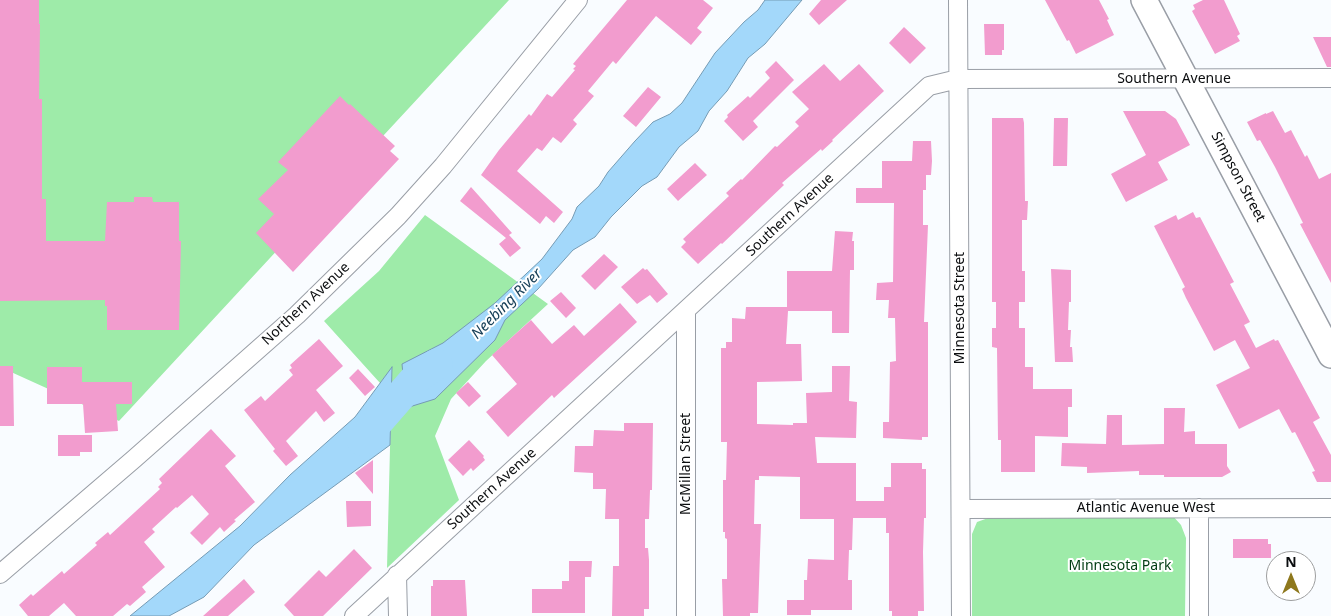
<!DOCTYPE html>
<html>
<head>
<meta charset="utf-8">
<style>
	body { margin:0 }
	#map { position:relative; width:1331px; height:616px; overflow:hidden; background:#f9fcff; font-family:"Noto Sans",sans-serif }
	canvas { display:block }
	.north { position:absolute; left:1266px; top:551px; width:50px; height:50px; box-sizing:border-box; background:#fff; border:1px solid #9d9e9f; border-radius:50%; rotate:0deg; font-size:14px; font-weight:700; line-height:20px; text-align:center; color:#0b0d0f }
	.north::after { content:''; display:block; margin:auto; width:18px; height:22px; background:#8e781d; clip-path:polygon(50% 0,100% 100%,50% 72%,0 100%) }
</style>
</head>
<body>
<div id="map">
<canvas width="1331" height="616"></canvas>
<div class="north">N</div>
</div>
<script>
const g = document.querySelector('canvas').getContext('2d');
g.lineJoin = 'round';
function fillPath(path, color) {
  g.fillStyle = color;
  g.fill(path, 'evenodd');
}
function shape(rows) {
  const path = new Path2D();
  for (const r of rows) {
    path.moveTo(r[0], r[1]);
    for (let i = 2; i < r.length; i += 2) path.lineTo(r[i], r[i + 1]);
  }
  return path;
}
function trace(path, color, width, dash) {
  g.strokeStyle = color;
  g.lineWidth = width;
  g.lineCap = dash ? 'butt' : 'round';
  g.setLineDash(dash || []);
  g.stroke(path);
}
function write(font, color, halo, rows, align = 'center') {
  g.font = font + ' "Noto Sans",sans-serif';
  g.lineWidth = 4;
  g.setLineDash([]);
  g.textBaseline = 'middle';
  g.strokeStyle = halo;
  g.fillStyle = color;
  for (const [text, x, y, turn = 0] of rows) {
    g.save();
    g.translate(x, y);
    g.rotate((+turn || 0) * Math.PI / 180);
    g.textAlign = isNaN(turn) ? turn : align;
    if (halo) g.strokeText(text, 0, 0);
    g.fillText(text, 0, 0);
    g.restore();
  }
}
const green = shape([
	[0,0,509,0,119,421,0,367],
	[425,215,548,304,486,361,451,399,435,436,459,500,387,568,392,368,380,383,324,321,379,271],
	[1172,515,1181,525,1186,538,1185,616,972,616,972,534,977,522,991,517]
]);
const water = shape([
	[765,0,802,0,765,44,748,58,727,91,709,111,698,131,679,147,657,177,642,186,611,217,595,237,573,250,538,289,505,320,495,340,435,399,406,408,402,364,443,343,495,303,542,259,572,219,577,207,599,186,608,172,635,141,653,122,670,114,682,103,715,53,744,22,758,10,765,0],
	[392,367,390,445,254,545,204,597,169,616,130,616,240,526,290,475,355,417,392,367]
]);
const river = shape([
	[362,440,416,378,437,364]
]);
const building = shape([
	[0,0,39,0,39,24,40,24,39,99,42,99,42,199,46,199,46,241,105,241,107,202,134,202,134,197,152,197,153,202,179,202,179,241,181,241,179,330,107,330,107,306,105,306,105,300,0,301],
	[627,0,703,0,713,8,697,28,702,32,691,45,656,16,616,64,613,61,588,91,594,96,573,120,577,124,561,143,553,137,542,151,537,148,517,171,563,212,554,223,546,216,540,224,481,175,499,150,529,114,531,116,547,94,552,97,575,70,573,69,576,66,573,64],
	[821,0,847,0,819,25,809,14],
	[1045,0,1099,0,1109,19,1107,20,1114,35,1076,54,1069,40,1067,41],
	[1203,0,1224,0,1240,34,1237,36,1240,41,1215,54,1192,11,1195,9,1193,5],
	[984,24,1004,24,1004,50,1002,50,1002,55,985,55],
	[904,27,926,48,910,64,889,43],
	[1313,37,1331,37,1331,67,1327,67],
	[776,61,794,80,753,121,758,127,743,141,724,121,728,117,727,115,748,96,750,98,770,78,765,72],
	[824,64,840,81,859,64,884,91,832,140,833,141,822,151,821,149,782,183,784,185,722,244,721,243,698,264,681,247,686,242,683,239,729,196,726,193,741,179,742,180,775,146,777,147,799,126,795,122,809,109,792,92],
	[648,87,661,97,636,127,623,116],
	[340,96,349,105,350,104,395,146,390,151,399,159,293,272,256,233,274,214,258,199,288,170,278,162],
	[1123,111,1165,111,1176,119,1190,145,1158,162,1168,180,1126,202,1111,174,1146,155],
	[1273,111,1285,133,1291,130,1305,157,1307,155,1319,179,1331,173,1331,283,1300,224,1303,223,1275,167,1260,140,1257,141,1247,122,1266,113,1266,114],
	[992,118,1023,118,1024,123,1025,201,1028,201,1027,220,1022,220,1022,271,1025,271,1025,302,1019,302,1019,328,1025,328,1025,367,1033,367,1033,389,1072,389,1072,407,1068,407,1068,437,1035,436,1035,472,1001,472,1001,440,998,440,997,348,992,347,992,328,996,328,996,302,992,302],
	[1054,118,1068,118,1067,166,1053,166],
	[913,141,931,141,932,161,931,175,926,175,926,190,923,190,923,225,928,225,924,322,928,322,928,437,922,437,922,440,883,438,883,422,889,422,890,362,896,361,895,318,888,318,889,300,876,300,877,283,893,282,894,203,856,203,856,188,882,188,882,161,912,161],
	[695,163,707,175,678,201,667,189],
	[471,187,512,233,509,235,521,248,510,257,499,244,506,238,460,201],
	[1193,212,1196,218,1200,217,1234,282,1230,284,1250,322,1244,325,1256,348,1274,339,1275,341,1278,340,1320,418,1313,422,1331,455,1331,482,1317,482,1312,472,1315,471,1295,432,1292,433,1279,409,1239,429,1216,385,1250,368,1235,340,1214,351,1186,298,1182,289,1185,287,1154,226,1176,215,1178,220],
	[835,231,853,232,852,241,854,241,854,270,850,270,849,333,832,333,832,311,788,311,786,344,801,344,802,381,757,382,757,424,793,425,793,423,807,423,806,393,832,392,832,366,850,366,849,401,857,402,856,438,815,437,817,463,856,463,856,501,884,501,884,487,891,487,891,463,922,463,922,469,926,469,926,518,924,518,923,552,924,611,918,611,918,616,892,616,892,611,889,611,889,533,886,533,886,518,853,518,852,550,849,550,848,580,852,580,852,610,811,610,811,615,787,615,787,600,804,600,804,580,807,580,808,559,834,560,834,519,800,519,800,477,759,476,759,480,755,480,754,524,761,524,758,613,750,613,750,616,723,616,722,579,727,579,727,539,725,538,725,532,723,532,723,480,726,480,727,442,721,442,721,348,726,348,726,342,732,342,732,318,745,319,746,307,787,307,787,271,832,271],
	[604,254,618,267,595,290,581,276],
	[643,268,645,270,647,269,668,294,657,303,650,295,637,304,621,287],
	[1051,269,1071,270,1071,302,1069,302,1068,330,1071,330,1070,347,1072,347,1073,362,1055,362],
	[561,292,576,308,566,318,550,301],
	[620,303,637,322,554,398,552,395,508,437,486,412,517,384,492,355,531,320,552,344,574,325,584,336],
	[319,339,343,366,316,390,335,413,324,422,316,411,286,441,298,456,286,466,273,451,275,449,244,410,261,396,265,401,293,375,289,370,292,368,290,365],
	[0,366,13,366,14,426,0,426],
	[47,367,82,367,82,382,132,382,132,404,116,404,118,431,85,433,83,404,47,404],
	[358,369,375,387,365,396,349,378],
	[468,382,481,396,469,407,456,393],
	[1164,408,1185,408,1184,432,1195,431,1195,444,1227,444,1227,466,1231,472,1222,477,1164,477,1164,475,1139,475,1139,471,1087,473,1087,467,1061,466,1062,443,1106,444,1107,415,1122,415,1122,445,1164,444],
	[624,423,653,423,652,490,650,490,649,519,645,519,645,548,648,548,649,560,649,609,644,609,644,616,612,616,613,566,619,566,619,519,605,519,606,489,593,489,593,473,574,472,575,446,593,446,594,430,624,431],
	[211,429,236,456,225,466,255,502,234,520,236,521,224,532,220,527,202,545,190,533,209,514,192,495,177,508,176,507,152,529,155,532,144,542,165,567,142,587,146,592,130,606,127,604,113,616,76,616,64,603,49,616,28,616,19,605,31,594,33,596,62,571,64,574,97,545,95,543,108,532,110,535,160,489,158,487,162,483,159,479],
	[58,435,92,435,92,452,80,452,80,456,58,456],
	[469,440,484,456,483,457,485,460,473,471,471,468,463,476,448,460],
	[373,460,373,494,355,473],
	[346,501,371,501,371,526,347,527],
	[1233,539,1268,539,1268,544,1271,544,1271,558,1233,558],
	[354,549,372,568,323,616,294,616,284,605,319,570,326,577],
	[569,561,592,561,591,577,585,577,585,613,532,613,532,589,562,589,562,581,569,581],
	[244,579,255,592,228,616,203,616],
	[433,580,465,580,467,616,431,616,431,586,433,586]
]);
const street = shape([
	[958,0,961,616],
	[686,311,686,616],
	[1199,508,1199,616],
	[961,509,1331,508],
	[0,574,134,459,297,315,398,216,443,166,578,0],
	[397,575,398,616],
	[354,616,929,86,958,79,1331,78]
]);
const secondary = shape([
	[1144,0,1331,355]
]);
const streetNames = [
	["Southern Avenue",1174,79],
	["Simpson Street",1238,177,62],
	["Southern Avenue",790,215,-43],
	["Northern Avenue",306,304,-43],
	["Minnesota Street",960,308,-90],
	["McMillan Street",686,464,-90],
	["Southern Avenue",492,489,-42],
	["Atlantic Avenue West",1146,508]
];
const parkNames = [
	["Minnesota Park",1120,566]
];
const waterNames = [
	["Neebing River",507,304,-45]
];
fillPath(green, '#9eeba9');
fillPath(water, '#a3d8fa');
trace(water, '#759bb4', 1);
trace(river, '#a3d8fa', 31);
fillPath(building, '#f29cce');
trace(street, '#999ea6', 20);
trace(secondary, '#999ea6', 28);
trace(street, '#fff', 18);
trace(secondary, '#fff', 25);
write('14px', '#0b0d0f', '#fff', streetNames);
write('14px', '#003b12', '#fff', parkNames);
write('italic 15px', '#194159', '#fff', waterNames);
</script>
</body>
</html>
